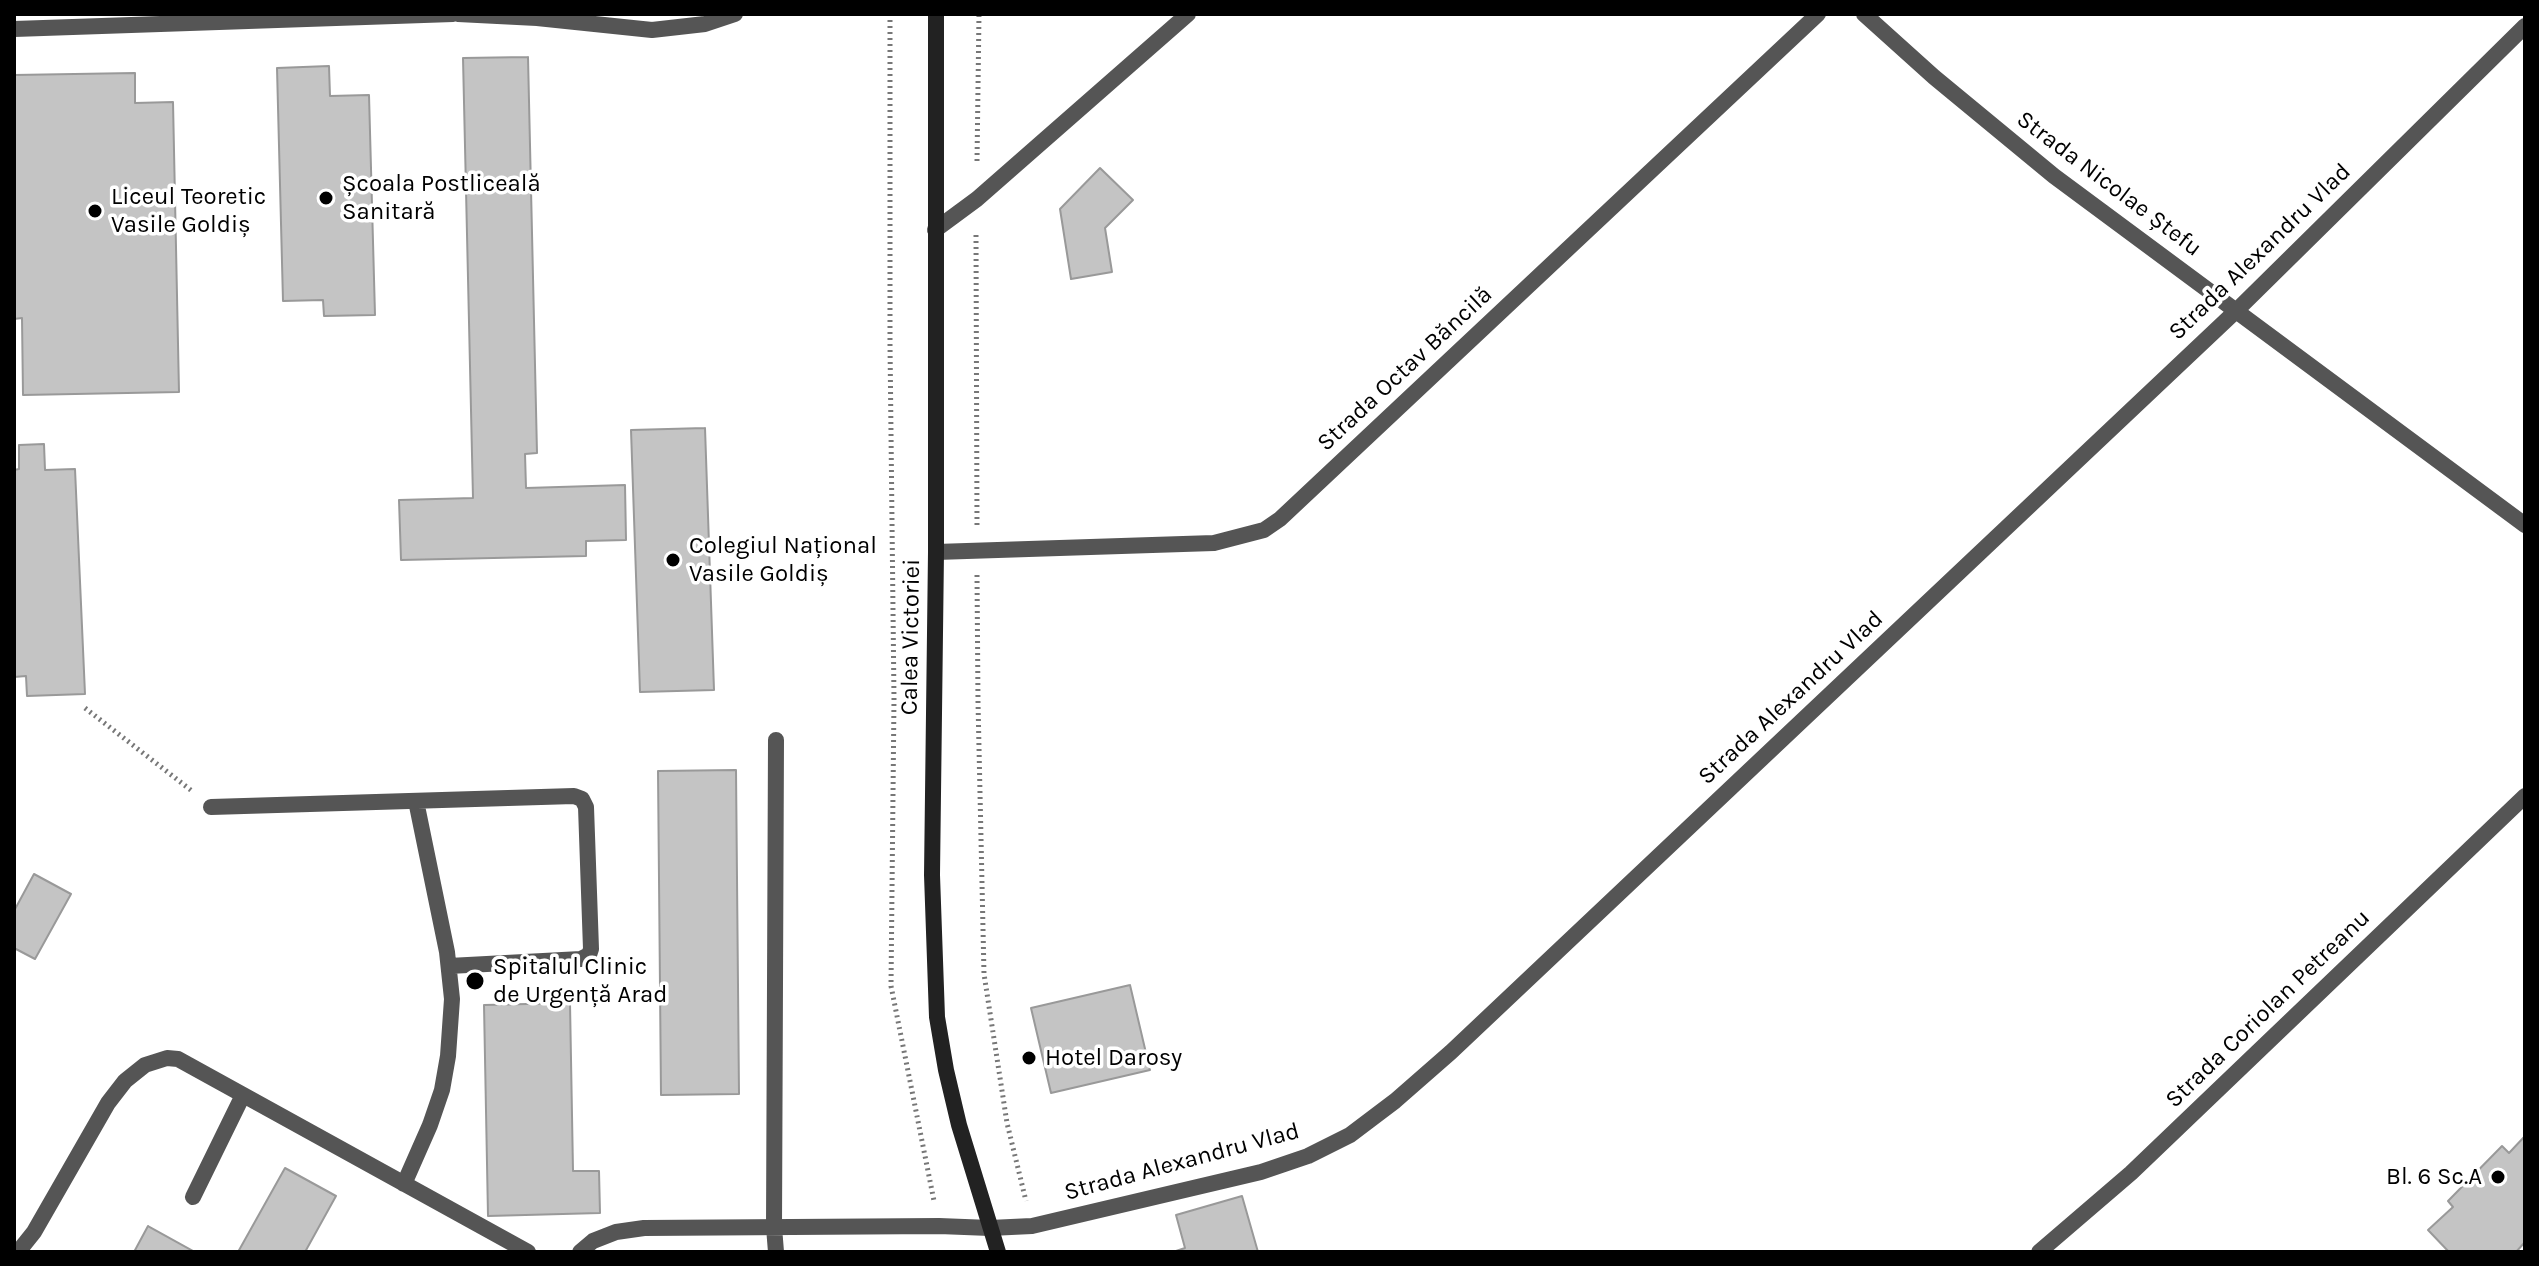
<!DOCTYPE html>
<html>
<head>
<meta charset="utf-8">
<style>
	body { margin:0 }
	#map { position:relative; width:2539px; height:1266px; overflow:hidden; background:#fff; font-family:Karla,sans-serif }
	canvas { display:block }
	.frame { position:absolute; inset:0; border:16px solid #000; pointer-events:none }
</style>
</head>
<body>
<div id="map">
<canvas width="2539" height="1266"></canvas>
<div class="frame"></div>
</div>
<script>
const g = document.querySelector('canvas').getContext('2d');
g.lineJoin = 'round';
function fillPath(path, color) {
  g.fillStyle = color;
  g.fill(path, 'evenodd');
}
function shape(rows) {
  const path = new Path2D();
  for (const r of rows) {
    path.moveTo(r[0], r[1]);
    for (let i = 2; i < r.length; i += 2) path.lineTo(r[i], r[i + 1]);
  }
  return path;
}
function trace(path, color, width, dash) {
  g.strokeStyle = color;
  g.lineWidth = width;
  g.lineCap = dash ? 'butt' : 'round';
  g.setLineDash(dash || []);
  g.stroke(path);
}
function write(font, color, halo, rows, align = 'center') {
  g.font = font + ' Karla,sans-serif';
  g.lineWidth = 7;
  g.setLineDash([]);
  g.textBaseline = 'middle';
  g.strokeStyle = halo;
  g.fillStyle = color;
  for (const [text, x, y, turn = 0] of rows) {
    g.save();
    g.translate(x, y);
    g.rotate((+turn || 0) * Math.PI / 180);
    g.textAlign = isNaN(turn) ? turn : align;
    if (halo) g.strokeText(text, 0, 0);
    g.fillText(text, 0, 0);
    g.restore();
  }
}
const building = shape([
	[528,57,537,453,525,454,526,488,625,485,626,540,586,541,586,556,401,560,399,500,473,498,463,58,528,57],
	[329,66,330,96,369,95,375,315,324,316,323,300,283,301,277,68,329,66],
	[135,73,135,103,173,102,179,392,23,395,22,318,14,319,14,75,135,73],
	[1100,168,1133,200,1105,228,1112,272,1071,279,1060,209,1100,168],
	[705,428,714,690,640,692,631,430,705,428],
	[44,444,45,470,75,469,85,694,27,696,26,676,14,677,14,470,19,469,19,445,44,444],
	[736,770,739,1094,661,1095,658,771,736,770],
	[34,874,71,894,35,959,14,948,14,911,34,874],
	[1130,985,1150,1070,1051,1093,1031,1008,1130,985],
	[570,1003,573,1171,599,1171,600,1213,488,1216,484,1005,570,1003],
	[2525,1136,2525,1242,2516,1252,2449,1252,2428,1230,2453,1207,2448,1201,2502,1146,2509,1153,2525,1136],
	[285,1168,336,1196,305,1252,238,1252,285,1168],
	[1242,1196,1258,1252,1173,1252,1185,1248,1176,1215,1242,1196],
	[148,1226,195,1252,134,1252,148,1226]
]);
const path = shape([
	[890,14,890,344,894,699,891,986,934,1201],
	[977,161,979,14],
	[976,235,977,525],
	[977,575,978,702,984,974,1007,1123,1026,1201],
	[85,708,192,791]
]);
const lane = shape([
	[458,14,537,18,652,30,705,24,735,14],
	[14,29,453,14],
	[211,807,574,796,582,799,586,807,591,949,589,955,581,959,449,966],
	[404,1184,430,1125,442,1090,448,1056,452,999,447,952,416,801],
	[193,1197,243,1095],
	[18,1252,34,1232,108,1103,125,1081,145,1065,167,1058,178,1059,528,1252],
	[580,1252,593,1241,616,1232,644,1228,939,1226,990,1228],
	[776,1252,774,1227,776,740]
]);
const street = shape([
	[1864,14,1934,77,2054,176,2525,525],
	[935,230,977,199,1188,14],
	[936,552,1214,543,1264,530,1280,519,1818,14],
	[990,1228,1032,1226,1261,1172,1308,1156,1350,1135,1395,1101,1451,1052,2237,310,2525,26],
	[2039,1252,2131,1173,2525,796]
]);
const secondary = shape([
	[936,14,936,552,932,875,937,1017,946,1070,959,1125,998,1252]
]);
const markers = [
	[326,198,8,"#000"],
	[95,211,8,"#000"],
	[673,560,8,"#000"],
	[475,981,10,"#000"],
	[1029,1058,8,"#000"],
	[2498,1177,8,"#000"]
];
const poiNames = [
	["Școala Postliceală",342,184],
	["Sanitară",342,212],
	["Liceul Teoretic",111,197],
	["Vasile Goldiș",111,225],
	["Colegiul Național",689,546],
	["Vasile Goldiș",689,574],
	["Spitalul Clinic",493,967],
	["de Urgență Arad",493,995],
	["Hotel Darosy",1045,1058],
	["Bl. 6 Sc.A",2482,1177,"right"]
];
const streetNames = [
	["Strada Nicolae Ștefu",2109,184,37],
	["Strada Alexandru Vlad",2260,252,-44],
	["Strada Octav Băncilă",1405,369,-43],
	["Calea Victoriei",911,637,-89],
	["Strada Alexandru Vlad",1791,698,-43],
	["Strada Coriolan Petreanu",2268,1009,-44],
	["Strada Alexandru Vlad",1182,1162,-15]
];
fillPath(building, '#c4c4c4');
trace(building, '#999', 2);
trace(path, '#777', 5, [2, 4]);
trace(lane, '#555', 16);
trace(street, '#555', 16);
trace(secondary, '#222', 16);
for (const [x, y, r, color] of markers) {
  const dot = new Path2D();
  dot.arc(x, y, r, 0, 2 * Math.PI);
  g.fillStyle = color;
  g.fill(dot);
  trace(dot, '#fff', 3);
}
write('24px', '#000', '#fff', poiNames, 'left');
write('24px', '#000', '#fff', streetNames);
</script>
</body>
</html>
